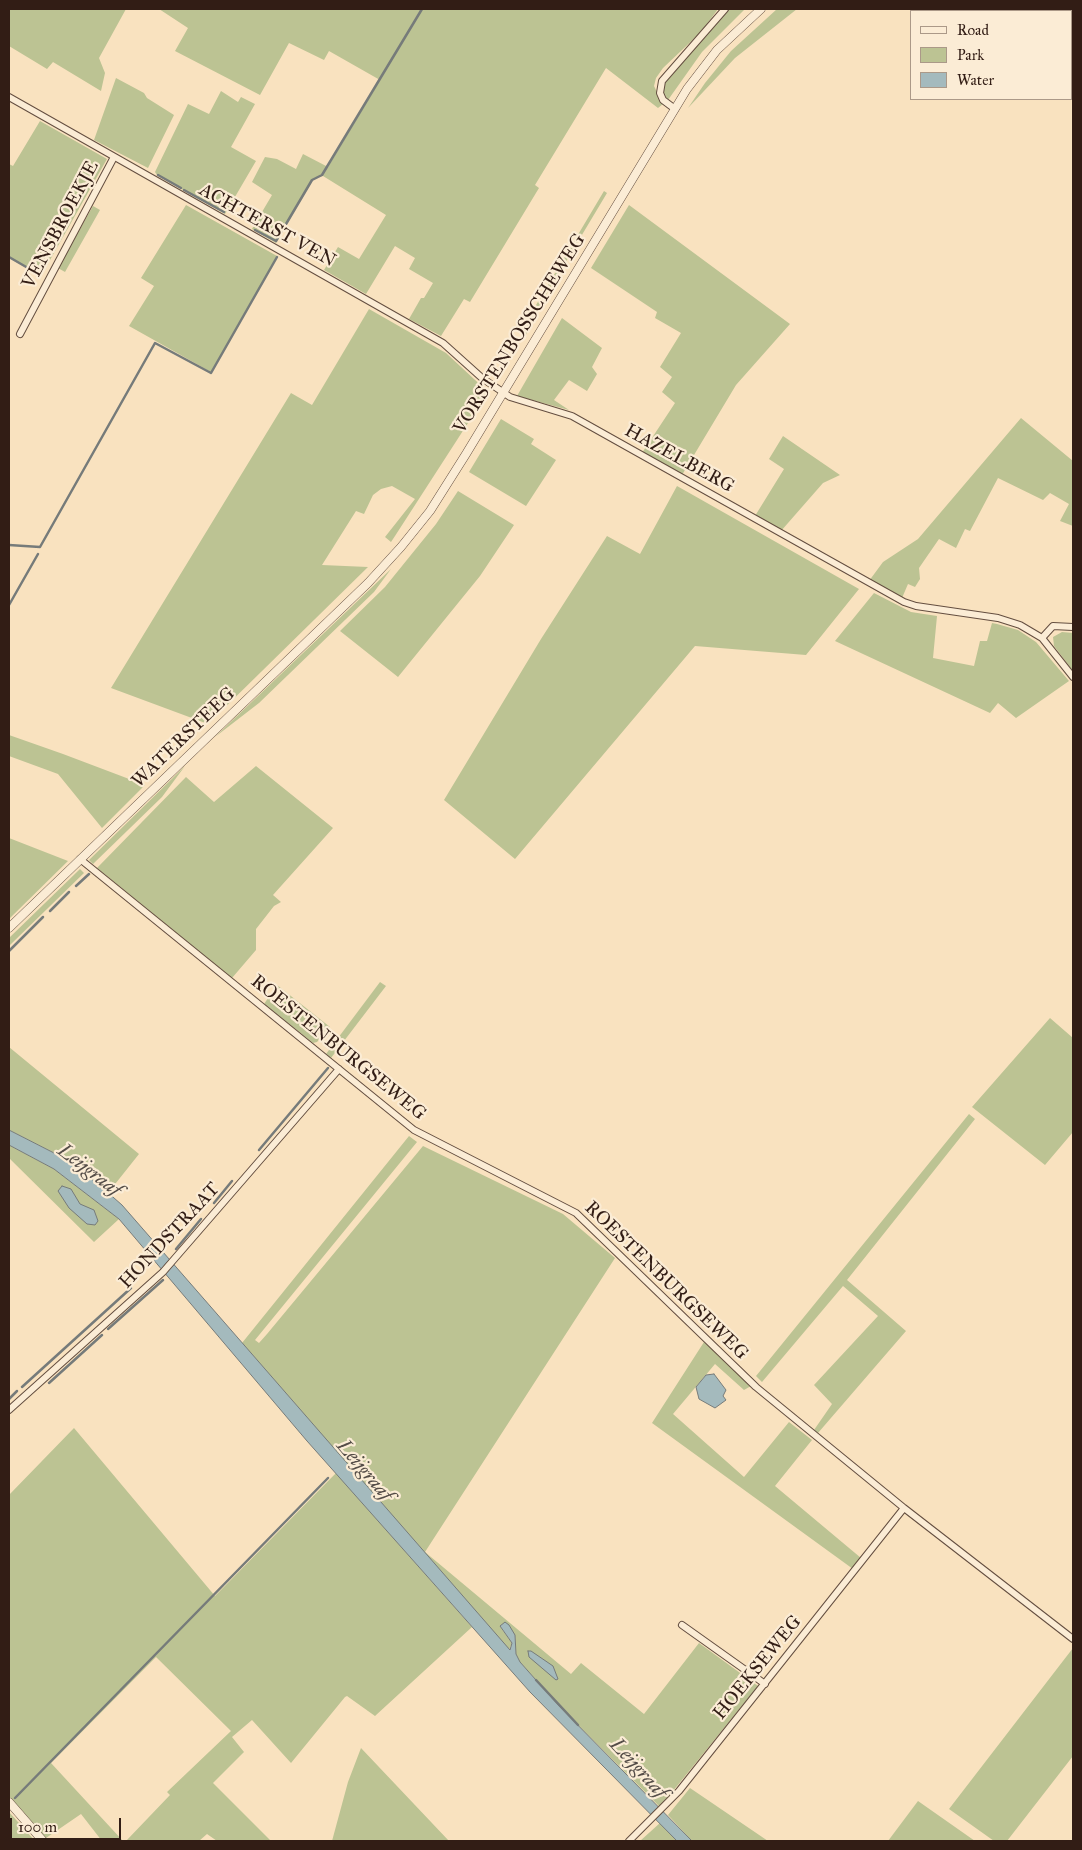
<!DOCTYPE html>
<html>
<head>
<meta charset="utf-8">
<style>
	body { margin:0 }
	#map { position:relative; width:1082px; height:1850px; overflow:hidden; background:#f9e2bf; font-family:"IM FELL Great Primer",serif }
	canvas { display:block }
	.frame { position:absolute; inset:0; border:10px solid #321d15; pointer-events:none }
	.legend { position:absolute; left:910px; top:10px; width:162px; height:90px; box-sizing:border-box; background:#fbecd5; border:1px solid #ab9988; margin:0; padding:6px 9px; list-style:none; font-size:15px; color:#321d15 }
	.legend li { display:flex; align-items:center; gap:10px; height:25px }
	.legend b { width:25px; border:1px solid #ab9988 }
	.scale { position:absolute; left:10px; top:1818px; width:111px; height:22px; box-sizing:border-box; border:2px solid #321d15; border-top:0; padding-left:6px; font-size:15px; line-height:18px; white-space:nowrap; color:#321d15; -webkit-text-stroke:4px #fbecd5; paint-order:stroke }
</style>
</head>
<body>
<div id="map">
<canvas width="1082" height="1850"></canvas>
<div class="frame"></div>
<ul class="legend">
<li><b style="height:6px;background:#fbecd5"></b>Road</li>
<li><b style="height:14px;background:#bcc393"></b>Park</li>
<li><b style="height:14px;background:#a4babd"></b>Water</li>
</ul>
<div class="scale">100 m</div>
</div>
<script>
const g = document.querySelector('canvas').getContext('2d');
g.lineJoin = 'round';
function fillPath(path, color) {
  g.fillStyle = color;
  g.fill(path, 'evenodd');
}
function shape(rows) {
  const path = new Path2D();
  for (const r of rows) {
    path.moveTo(r[0], r[1]);
    for (let i = 2; i < r.length; i += 2) path.lineTo(r[i], r[i + 1]);
  }
  return path;
}
function trace(path, color, width, dash) {
  g.strokeStyle = color;
  g.lineWidth = width;
  g.lineCap = dash ? 'butt' : 'round';
  g.setLineDash(dash || []);
  g.stroke(path);
}
function write(font, color, halo, rows, align = 'center') {
  g.font = font + ' "IM FELL Great Primer",serif';
  g.lineWidth = 4.5;
  g.setLineDash([]);
  g.textBaseline = 'middle';
  g.strokeStyle = halo;
  g.fillStyle = color;
  for (const [text, x, y, turn = 0] of rows) {
    g.save();
    g.translate(x, y);
    g.rotate((+turn || 0) * Math.PI / 180);
    g.textAlign = isNaN(turn) ? turn : align;
    if (halo) g.strokeText(text, 0, 0);
    g.fillText(text, 0, 0);
    g.restore();
  }
}
const green = shape([
	[9,9,126,9,99,58,105,73,101,91,53,62,47,69,9,46],
	[159,9,718,9,701,32,663,68,656,78,654,86,663,104,658,108,606,68,535,185,539,188,470,302,464,299,441,336,409,319,421,298,424,298,433,283,409,269,415,258,395,246,366,294,324,270,338,247,359,259,386,215,323,176,314,178,276,243,252,229,272,195,252,182,265,157,277,159,296,169,303,154,328,167,380,80,329,51,324,60,289,43,260,95,175,51,188,28],
	[728,9,745,9,702,52,668,100,665,99,662,93,665,81],
	[777,9,797,9,735,58,688,108,705,83,731,51],
	[116,78,144,93,147,98,174,115,148,168,94,140],
	[221,91,238,102,241,97,255,104,231,147,256,161,225,214,157,175,155,172,188,104,209,114],
	[40,121,107,159,41,276,9,258,9,164,13,166],
	[604,191,607,193,543,300,526,335,520,332],
	[186,205,277,256,211,372,129,326,154,286,141,278],
	[629,205,790,324,736,385,682,475,642,453,675,403,662,392,672,377,660,367,681,333,655,318,657,312,591,268],
	[93,206,100,210,65,272,58,268],
	[369,309,446,353,488,392,395,536,391,542,385,537,415,499,392,486,381,489,373,495,364,514,356,511,322,565,368,567,208,724,111,688,291,393,312,405],
	[562,318,602,348,592,367,597,374,587,391,569,380,554,400,569,410,517,396],
	[1021,418,1073,461,1073,526,1060,521,1069,504,1050,493,1043,500,998,478,970,531,965,529,956,548,939,539,919,568,920,579,915,587,908,584,902,598,869,581,883,562,918,539],
	[501,419,534,439,531,444,556,460,526,506,469,472],
	[783,436,840,475,823,483,781,531,755,516,784,469,769,459],
	[677,486,859,589,806,655,695,646,515,859,444,800,541,639,607,536,640,554],
	[458,491,514,525,480,576,398,677,340,631,385,587,436,524],
	[391,569,374,592,259,703,215,737],
	[874,593,911,612,937,616,933,658,974,666,980,641,987,641,992,623,997,624,1018,630,1036,642,1069,681,1016,718,998,703,990,713,835,641],
	[1062,632,1073,633,1073,671,1054,646,1053,637],
	[9,735,63,754,145,785,102,828,58,774,9,756],
	[185,766,162,797,93,864,89,860],
	[256,766,333,828,273,895,281,902,274,906,256,929,256,950,232,978,97,868,186,777,214,802],
	[9,838,68,861,9,919],
	[80,869,84,873,9,946,9,938],
	[380,982,386,986,331,1058,326,1054],
	[277,985,330,1027,317,1042,313,1043,264,1004],
	[1050,1018,1073,1038,1073,1132,1045,1165,972,1107],
	[9,1047,139,1154,108,1193,56,1154,9,1130],
	[969,1114,975,1119,847,1280,906,1331,818,1433,814,1430,832,1404,814,1385,878,1316,843,1286,762,1382,756,1376],
	[409,1136,417,1142,255,1340,259,1343,267,1334,423,1146,563,1214,615,1258,425,1552,571,1674,581,1663,644,1714,699,1643,758,1686,660,1807,559,1706,520,1662,516,1654,515,1636,501,1628,512,1643,509,1650,242,1343],
	[9,1145,54,1169,119,1219,94,1242,9,1158],
	[704,1342,751,1386,744,1390,715,1364,673,1414,744,1477,789,1422,812,1440,775,1486,861,1558,853,1569,652,1423],
	[74,1428,215,1596,336,1473,472,1627,375,1716,347,1696,345,1697,291,1763,252,1720,232,1737,244,1752,213,1783,271,1841,217,1841,207,1834,199,1841,126,1841,170,1795,167,1792,231,1731,156,1657,51,1763,123,1841,102,1841,81,1814,46,1838,9,1796,9,1495],
	[1073,1648,1073,1756,1007,1841,994,1841,949,1809],
	[361,1748,449,1841,332,1841,348,1782],
	[690,1788,768,1841,692,1841,668,1815],
	[918,1801,975,1841,888,1841],
	[9,1812,35,1841,9,1841],
	[660,1823,677,1841,640,1841]
]);
const water = shape([
	[9,1130,56,1154,97,1183,122,1205,510,1650,512,1643,500,1626,505,1622,509,1625,515,1635,516,1654,520,1662,559,1706,692,1841,677,1841,530,1692,307,1441,119,1219,54,1169,9,1145,9,1130],
	[62,1186,71,1189,80,1204,94,1210,98,1221,95,1225,87,1224,69,1208,58,1191,62,1186],
	[714,1374,726,1390,723,1396,726,1400,715,1408,699,1399,696,1387,706,1375,714,1374],
	[528,1651,531,1651,553,1666,558,1679,556,1680,529,1657,528,1651]
]);
const stream = shape([
	[158,175,181,188],
	[184,190,224,212],
	[255,230,276,241,312,180,322,175,422,9],
	[9,257,40,275],
	[9,545,40,547,155,343,211,373,277,257],
	[9,605,38,554],
	[76,886,89,874],
	[50,911,69,892],
	[9,951,43,917],
	[259,1150,328,1068],
	[214,1203,232,1181],
	[176,1249,201,1219],
	[108,1329,163,1280],
	[49,1383,102,1335],
	[22,1387,131,1288],
	[9,1399,17,1391],
	[536,1680,578,1725],
	[15,1798,328,1478]
]);
const minor = shape([
	[9,97,443,343,482,378,510,397,572,416,904,602,916,606,998,618,1020,625,1042,638,1073,677],
	[675,109,663,100,660,93,662,81,725,9],
	[20,334,114,157],
	[1042,638,1053,626,1073,627],
	[80,859,414,1130,576,1213,756,1387,904,1508,1073,1639],
	[9,1410,163,1272,339,1069],
	[682,1625,765,1684],
	[629,1841,679,1791,904,1508]
]);
const tertiary = shape([
	[9,928,368,583,401,547,430,511,466,454,687,89,717,50,761,9],
	[9,1802,43,1841]
]);
const streetNames = [
	["VENSBROEKJE",61,225,-62],
	["ACHTERST VEN",267,226,29],
	["VORSTENBOSSCHEWEG",520,334,-58],
	["HAZELBERG",679,459,29],
	["WATERSTEEG",184,738,-44],
	["ROESTENBURGSEWEG",338,1048,39],
	["HONDSTRAAT",170,1236,-47],
	["ROESTENBURGSEWEG",666,1281,44],
	["HOEKSEWEG",758,1668,-51]
];
const waterNames = [
	["Leijgraaf",89,1171,37],
	["Leijgraaf",364,1471,49],
	["Leijgraaf",638,1769,47]
];
fillPath(green, '#bcc393');
fillPath(water, '#a4babd');
trace(water, '#767b7a', 1);
trace(stream, '#767b7a', 2.5);
trace(minor, '#644e40', 8);
trace(tertiary, '#644e40', 9);
trace(minor, '#fbecd5', 6);
trace(tertiary, '#fbecd5', 8);
write('19px', '#321d15', '#fbecd5', streetNames);
write('italic 20px', '#544c47', '#fbecd5', waterNames);
</script>
</body>
</html>
